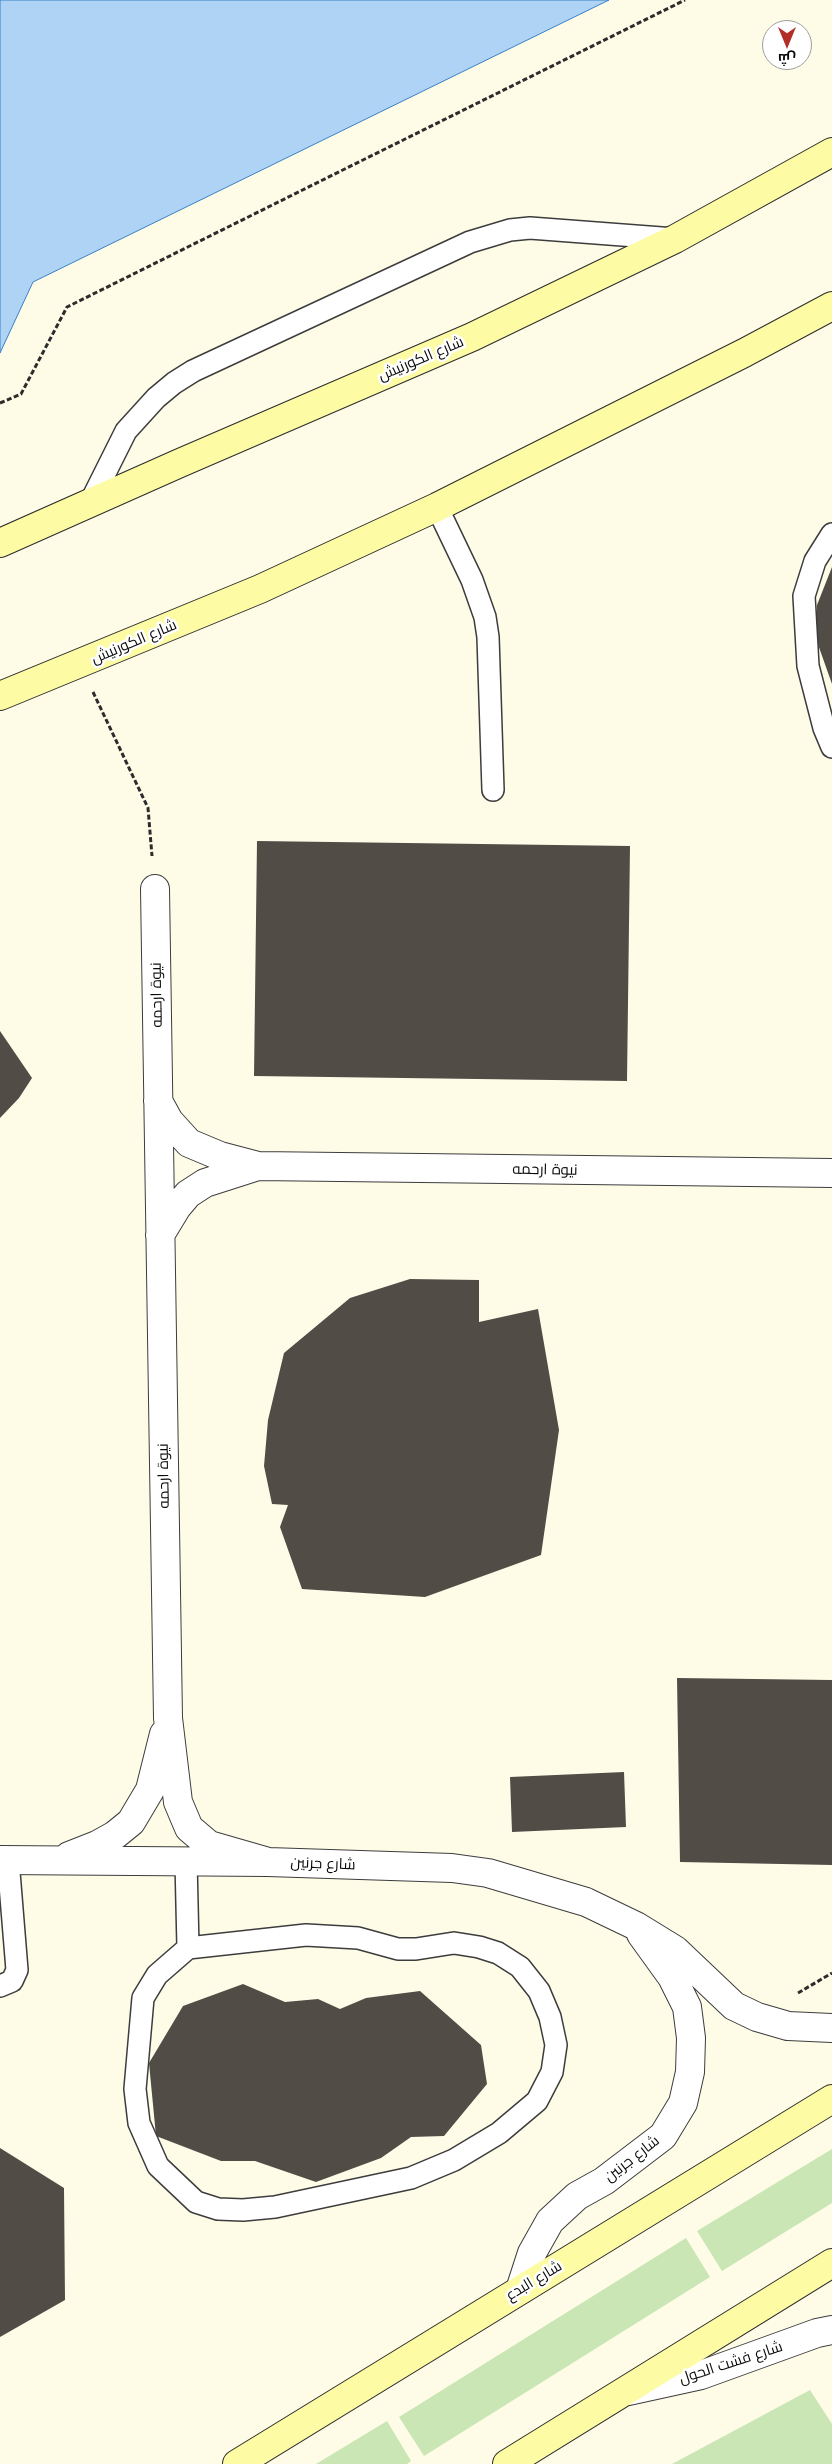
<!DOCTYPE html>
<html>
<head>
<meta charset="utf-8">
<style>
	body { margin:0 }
	#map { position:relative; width:832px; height:2464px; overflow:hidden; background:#fefce7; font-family:"Libre Baskerville",Cairo,serif }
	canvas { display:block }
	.north { position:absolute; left:762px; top:20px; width:50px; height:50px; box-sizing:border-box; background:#fff; border:1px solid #9d9d9d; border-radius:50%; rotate:180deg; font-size:14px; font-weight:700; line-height:20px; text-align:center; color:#0a0a0a }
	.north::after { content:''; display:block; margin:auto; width:18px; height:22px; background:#b42e28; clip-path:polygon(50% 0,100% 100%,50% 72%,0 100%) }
</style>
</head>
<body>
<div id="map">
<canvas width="832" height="2464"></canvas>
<div class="north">ش</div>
</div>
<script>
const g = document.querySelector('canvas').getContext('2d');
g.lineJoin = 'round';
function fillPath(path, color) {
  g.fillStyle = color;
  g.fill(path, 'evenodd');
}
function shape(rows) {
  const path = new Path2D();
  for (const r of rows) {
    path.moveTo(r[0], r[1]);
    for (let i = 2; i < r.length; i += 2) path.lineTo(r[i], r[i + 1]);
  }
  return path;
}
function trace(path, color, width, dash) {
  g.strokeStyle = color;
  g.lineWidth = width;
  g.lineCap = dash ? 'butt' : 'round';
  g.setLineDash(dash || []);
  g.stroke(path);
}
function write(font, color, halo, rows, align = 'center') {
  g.font = font + ' "Libre Baskerville",Cairo,serif';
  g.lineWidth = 5;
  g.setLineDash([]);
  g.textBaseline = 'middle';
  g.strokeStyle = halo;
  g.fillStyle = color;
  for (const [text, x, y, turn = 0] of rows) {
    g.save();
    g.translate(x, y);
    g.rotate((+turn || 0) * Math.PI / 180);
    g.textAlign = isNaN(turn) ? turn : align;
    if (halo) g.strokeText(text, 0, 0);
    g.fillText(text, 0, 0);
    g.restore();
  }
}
const green = shape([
	[832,2149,832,2203,722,2271,697,2231],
	[686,2238,710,2277,424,2456,399,2417],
	[810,2390,832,2424,832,2464,672,2464],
	[387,2421,411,2461,407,2464,316,2464]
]);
const water = shape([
	[0,0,609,0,33,282,0,353,0,0]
]);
const building = shape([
	[832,567,832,684,815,636,817,605],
	[257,841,630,846,627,1081,254,1076],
	[0,1031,32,1078,19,1098,0,1118],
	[410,1279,479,1280,479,1322,538,1309,559,1430,541,1555,425,1597,302,1589,280,1527,288,1505,272,1504,264,1466,268,1420,284,1353,350,1298],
	[677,1678,832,1680,832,1865,680,1862],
	[624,1772,626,1827,512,1832,510,1777],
	[243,1984,285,2002,318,1999,340,2009,366,1998,420,1991,481,2045,487,2084,444,2136,411,2137,381,2158,316,2182,255,2161,221,2161,156,2136,149,2063,183,2006],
	[0,2148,64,2188,65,2300,0,2337]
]);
const path = shape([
	[0,403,21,394,67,307,685,0],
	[93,692,148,808,152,856],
	[798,1993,832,1973]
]);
const service = shape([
	[90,503,126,431,156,398,174,383,193,371,470,242,510,230,530,228,675,239],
	[437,507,472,580,485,617,488,637,493,790],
	[832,534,815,561,804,596,808,666,824,728,832,747],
	[186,1861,188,1948],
	[306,1935,358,1938,398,1949,416,1949,454,1943,479,1947,498,1953,520,1967,539,1991,550,2017,556,2045,552,2072,537,2101,499,2133,454,2160,411,2178,275,2207,243,2210,218,2209,196,2202,158,2166,139,2123,135,2089,143,1998,157,1975,188,1948,306,1935],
	[0,1986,12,1981,17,1970,8,1860]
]);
const minor = shape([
	[155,889,168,1718,178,1802,189,1828,209,1845,268,1862],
	[158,1101,169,1121,189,1143,220,1156,258,1166,832,1173],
	[160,1235,177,1207,188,1194,205,1183,258,1166],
	[69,1856,97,1845,115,1835,131,1822,150,1790,164,1734],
	[0,1860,268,1862,452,1868,488,1873,586,1902,636,1926,675,1950,734,2006,757,2017,788,2026,832,2028],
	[520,2290,532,2253,550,2221,577,2196,604,2181,663,2136,683,2103,690,2072,691,2038,687,2007,672,1977,641,1934],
	[628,2391,701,2375,817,2333,832,2330]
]);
const secondary = shape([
	[0,543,180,463,472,337,675,239,832,152],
	[0,696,260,589,437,507,744,353,832,306],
	[237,2464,832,2099],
	[507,2464,832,2263]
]);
const streetNames = [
	["شارع الكورنيش",421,359,-23],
	["شارع الكورنيش",134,642,-23],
	["نيوة ارحمه",157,995,-91],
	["نيوة ارحمه",545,1170,1],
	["نيوة ارحمه",164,1476,-91],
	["شارع جرنين",323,1864,2],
	["شارع جرنين",632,2159,-38],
	["شارع البدع",534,2281,-31],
	["شارع فشت الحول",731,2363,-18]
];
fillPath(green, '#c9e6b4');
fillPath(water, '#aed3f4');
trace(water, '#3881c8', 1);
fillPath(building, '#524c47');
trace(service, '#3d3d3d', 24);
trace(minor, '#3d3d3d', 30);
trace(secondary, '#2c2c2c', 30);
trace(path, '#2c2c2c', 3, [5, 2.5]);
trace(service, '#fff', 21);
trace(minor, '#fff', 28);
trace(secondary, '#fdfba4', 28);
write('15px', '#0a0a0a', '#fff', streetNames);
</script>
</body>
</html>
